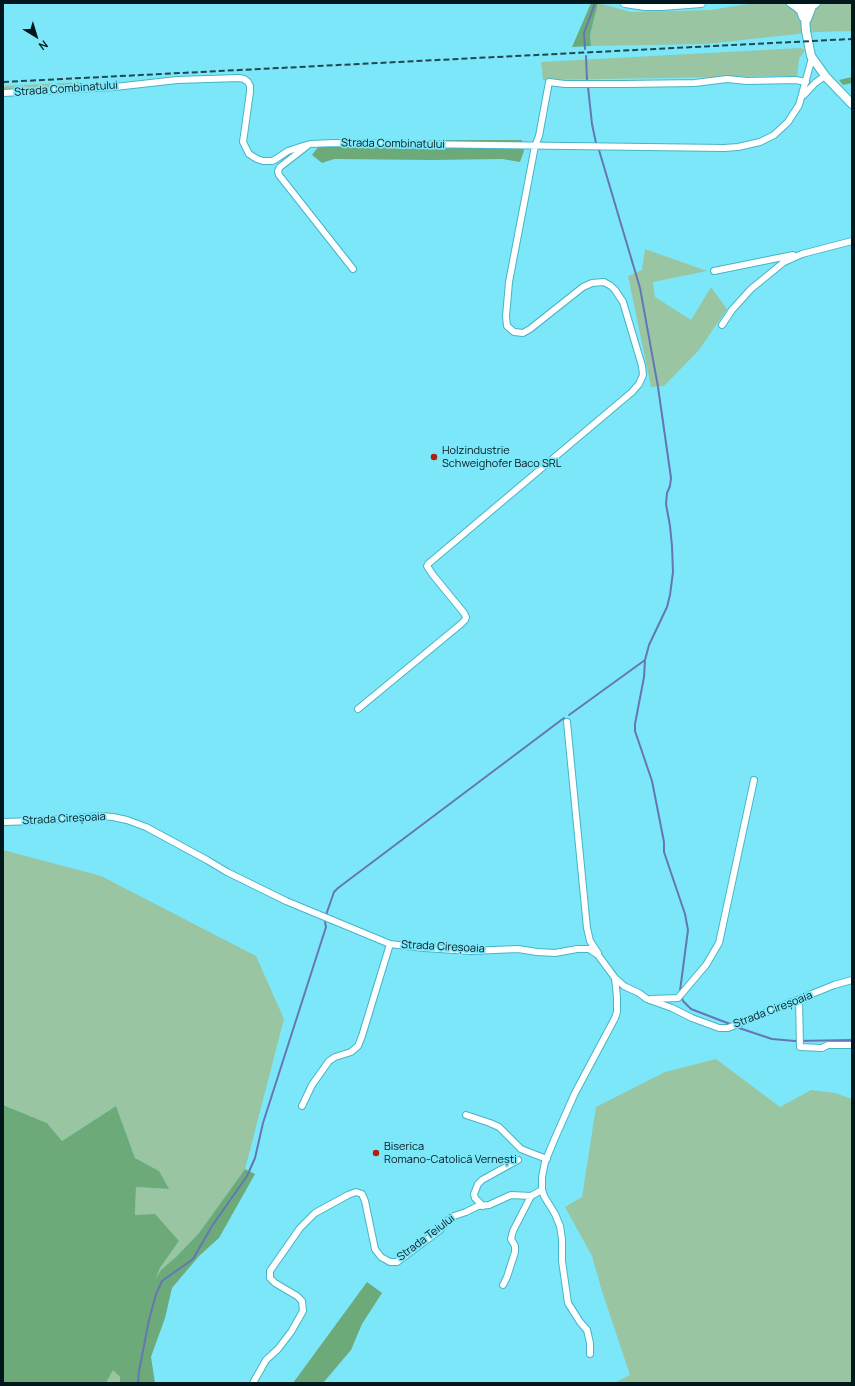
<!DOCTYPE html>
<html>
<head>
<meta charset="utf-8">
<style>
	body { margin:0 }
	#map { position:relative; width:855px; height:1386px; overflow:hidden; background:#7de7fa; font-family:Manrope,sans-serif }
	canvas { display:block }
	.frame { position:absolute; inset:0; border:4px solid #02171b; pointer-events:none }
	.north { position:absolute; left:16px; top:16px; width:40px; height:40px; -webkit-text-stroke:3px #7de7fa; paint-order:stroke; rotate:142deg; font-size:11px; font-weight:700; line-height:16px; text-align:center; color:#02171b }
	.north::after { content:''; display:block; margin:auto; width:14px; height:18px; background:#02171b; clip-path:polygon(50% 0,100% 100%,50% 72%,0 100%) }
</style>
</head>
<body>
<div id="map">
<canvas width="855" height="1386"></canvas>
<div class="frame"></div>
<div class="north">N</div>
</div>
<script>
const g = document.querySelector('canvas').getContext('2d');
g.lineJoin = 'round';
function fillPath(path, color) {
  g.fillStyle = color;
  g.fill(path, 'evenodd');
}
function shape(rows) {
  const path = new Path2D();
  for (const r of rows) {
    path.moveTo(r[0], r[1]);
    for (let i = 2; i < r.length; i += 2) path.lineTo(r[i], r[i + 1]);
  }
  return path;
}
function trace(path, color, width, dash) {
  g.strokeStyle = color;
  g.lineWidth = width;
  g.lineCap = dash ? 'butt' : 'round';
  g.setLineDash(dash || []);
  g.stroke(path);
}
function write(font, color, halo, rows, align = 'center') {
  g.font = font + ' Manrope,sans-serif';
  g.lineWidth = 3.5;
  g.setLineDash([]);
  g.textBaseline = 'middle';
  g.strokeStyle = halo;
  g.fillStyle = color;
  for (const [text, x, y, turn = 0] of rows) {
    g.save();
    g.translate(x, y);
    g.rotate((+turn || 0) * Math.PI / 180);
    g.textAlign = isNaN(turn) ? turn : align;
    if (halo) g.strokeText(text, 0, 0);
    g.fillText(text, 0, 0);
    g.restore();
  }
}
const green = shape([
	[598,3,631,12,710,10,755,3,852,3,852,31,816,32,706,44,591,46,590,35],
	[801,48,805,50,799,59,797,78,782,76,543,80,541,62],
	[80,82,81,92,3,97,3,86],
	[645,249,707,271,653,282,655,297,691,320,711,287,727,309,699,350,664,386,651,387,628,276,642,270],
	[3,850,101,876,256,956,284,1019,245,1169,199,1233,176,1257,150,1289,160,1268,179,1241,135,1215,136,1187,168,1189,158,1171,135,1158,116,1106,62,1141,47,1123,3,1105],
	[716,1059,780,1107,811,1090,835,1093,852,1099,852,1383,614,1383,630,1375,601,1288,592,1256,565,1207,582,1197,596,1107,665,1072],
	[113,1369,120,1377,120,1383,106,1383]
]);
const forest = shape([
	[591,3,598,3,590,35,591,46,572,47],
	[852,77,852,83,843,85,839,80],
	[318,140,522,140,524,151,520,162,502,159,432,160,334,159,322,163,312,155,318,147],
	[3,1105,47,1123,62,1141,116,1106,135,1158,159,1171,169,1189,136,1187,135,1215,155,1214,179,1241,160,1268,155,1280,161,1270,176,1257,199,1233,245,1169,255,1174,219,1238,199,1256,172,1288,165,1318,151,1357,155,1383,120,1383,120,1377,113,1370,106,1383,3,1383],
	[367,1282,382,1293,362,1324,351,1350,323,1383,293,1383]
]);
const stream = shape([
	[585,49,584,33,595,3],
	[586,56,587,80],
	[588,87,592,124,596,143],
	[599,150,640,288,658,387,671,478,670,486,667,493,666,504,670,526,672,546,673,572,670,595,667,607,649,645,645,660,644,677,635,724,635,731,652,781,664,842,664,852,685,914,688,930,680,991],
	[569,715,645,660],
	[326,915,334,892,338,888,564,718],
	[682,998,683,1001,691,1009,730,1024],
	[736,1027,772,1039,795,1041,852,1040],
	[138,1383,139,1371,149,1320,156,1294,162,1281,193,1259,212,1226,247,1176,255,1158,263,1123,326,927,325,922]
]);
const minor = shape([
	[3,93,115,87,177,80,239,78,244,79,248,82,250,86,250,92,243,142,249,154,257,159,263,161,272,161,276,159,288,151,300,147,310,144,334,143,724,148,738,147,760,142,774,135,788,122,799,105,812,58],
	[804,95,815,83,825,76],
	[307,146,280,167,278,171,279,175,353,269],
	[714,271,793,255],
	[722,325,732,310,751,289,784,262,802,254,852,241],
	[358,709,461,624,465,620,466,617,464,613,433,575,427,566,428,564,632,392,639,384,643,375,642,366,623,302,615,290,611,286,604,282,592,283,583,287,530,329,523,333,514,332,507,326,506,316,509,282,535,146,539,136,549,82,565,84,626,84,695,83,727,79,747,81,796,80,806,82],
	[567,722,587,928,590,941,598,953],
	[3,822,37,821,101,816,113,817,127,820,146,827,207,860,227,872,286,901,390,944,424,948,470,951,518,949,537,952,555,953,577,949,589,949,598,955,615,978,624,986,639,993,647,999,672,1008,692,1018,719,1028,728,1028,834,985,852,980],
	[651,999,678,998,706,965,719,943,754,780],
	[799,1000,800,1047,822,1048,828,1045,852,1045],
	[302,1106,312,1085,329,1061,335,1057,351,1052,358,1046,362,1036,390,944],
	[466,1115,490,1123,499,1127,521,1149,531,1153,547,1159],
	[483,1206,475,1198,474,1194,478,1184,482,1180,518,1160],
	[503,1285,507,1277,515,1252,515,1246,511,1239,513,1231,531,1196],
	[590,1354,590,1343,587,1330,580,1322,568,1303,562,1261,562,1239,560,1226,555,1214,544,1196,542,1190,542,1177,545,1162,555,1138,575,1093,615,1018,617,1012,617,997,615,978],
	[253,1383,266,1360,278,1349,291,1332,303,1311,302,1301,297,1296,275,1283,270,1278,270,1271,300,1228,315,1213,348,1195,356,1192,362,1194,365,1201,375,1249,381,1257,390,1262,397,1262,440,1230,446,1222,454,1216,466,1212,478,1206,489,1205,511,1195,531,1196,542,1190]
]);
const major = shape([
	[625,3,645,6,662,6,701,3],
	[791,3,797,7,801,11,803,17],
	[804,3,806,31,811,56,826,77,852,104],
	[807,19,812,6,816,3]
]);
const rail = shape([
	[3,82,852,39]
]);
const markers = [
	[434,457,4,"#af200f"],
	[376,1153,4,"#af200f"]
];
const streetNames = [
	["Strada Combinatului",66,89,-4],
	["Strada Combinatului",393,144,1],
	["Strada Cireșoaia",64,819,-3],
	["Strada Cireșoaia",443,947,3],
	["Strada Cireșoaia",773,1010,-21],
	["Strada Teiului",426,1238,-37]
];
const poiNames = [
	["Holzindustrie",442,451],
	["Schweighofer Baco SRL",442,464],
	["Biserica",384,1147],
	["Romano-Catolică Vernești",384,1160]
];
fillPath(green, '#99c5a2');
fillPath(forest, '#6caa7a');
trace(stream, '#6577b3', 2);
trace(minor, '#46b4c7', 8);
trace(major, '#46b4c7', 10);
trace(minor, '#fff', 6);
trace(major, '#fff', 8);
trace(rail, '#1f4850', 2, [6, 3]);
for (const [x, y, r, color] of markers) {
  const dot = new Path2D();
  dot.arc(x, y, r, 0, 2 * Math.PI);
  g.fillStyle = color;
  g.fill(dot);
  trace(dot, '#7de7fa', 1.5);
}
write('11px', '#02171b', '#7de7fa', streetNames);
write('11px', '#02171b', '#7de7fa', poiNames, 'left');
</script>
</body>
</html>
